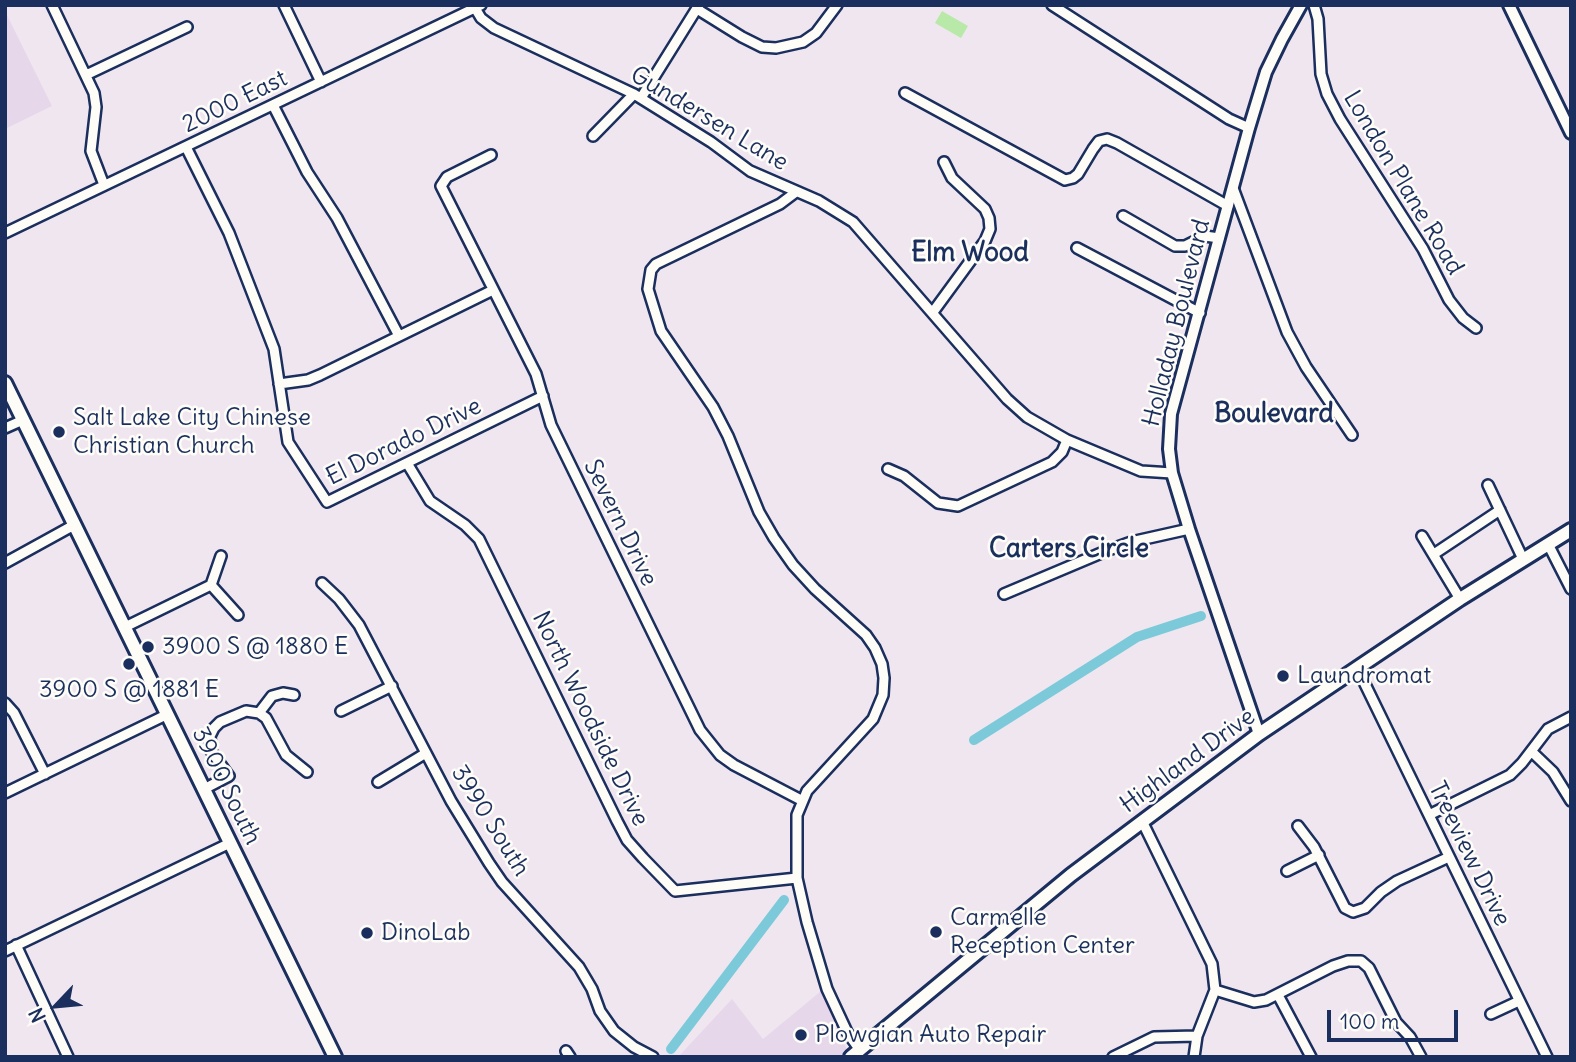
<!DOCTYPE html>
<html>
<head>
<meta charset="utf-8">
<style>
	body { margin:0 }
	#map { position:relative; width:1576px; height:1062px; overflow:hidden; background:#f0e6f0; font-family:Delius,sans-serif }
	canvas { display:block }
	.frame { position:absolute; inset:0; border:7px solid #1b2f5e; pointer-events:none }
	.north { position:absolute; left:21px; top:971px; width:70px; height:70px; -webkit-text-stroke:5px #fdfcf7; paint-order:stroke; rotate:244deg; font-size:19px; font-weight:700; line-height:28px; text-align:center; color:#1b2f5e }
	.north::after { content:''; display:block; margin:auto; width:24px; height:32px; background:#1b2f5e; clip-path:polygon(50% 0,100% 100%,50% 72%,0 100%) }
	.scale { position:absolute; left:1327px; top:1010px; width:131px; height:32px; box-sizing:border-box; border:4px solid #1b2f5e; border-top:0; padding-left:9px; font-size:21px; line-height:24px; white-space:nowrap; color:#1b2f5e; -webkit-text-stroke:5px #fdfcf7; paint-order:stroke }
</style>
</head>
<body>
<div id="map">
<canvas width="1576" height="1062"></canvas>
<div class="frame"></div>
<div class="north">N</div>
<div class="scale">100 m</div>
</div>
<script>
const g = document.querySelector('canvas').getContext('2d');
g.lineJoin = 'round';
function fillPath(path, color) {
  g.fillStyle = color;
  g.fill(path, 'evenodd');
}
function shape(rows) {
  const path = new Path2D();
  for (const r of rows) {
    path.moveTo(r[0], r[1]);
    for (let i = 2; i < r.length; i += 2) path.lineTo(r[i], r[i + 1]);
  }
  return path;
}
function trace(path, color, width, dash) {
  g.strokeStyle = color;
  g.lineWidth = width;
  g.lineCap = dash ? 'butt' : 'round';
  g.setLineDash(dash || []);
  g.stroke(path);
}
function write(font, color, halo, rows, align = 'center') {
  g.font = font + ' Delius,sans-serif';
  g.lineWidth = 5;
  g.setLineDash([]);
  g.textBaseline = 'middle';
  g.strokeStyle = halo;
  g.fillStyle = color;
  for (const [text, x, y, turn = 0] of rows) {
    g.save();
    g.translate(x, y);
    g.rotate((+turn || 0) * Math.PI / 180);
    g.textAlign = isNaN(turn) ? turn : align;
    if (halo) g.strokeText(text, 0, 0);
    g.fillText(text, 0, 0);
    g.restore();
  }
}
const built = shape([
	[5,11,52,106,5,129],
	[821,991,850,1057,678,1057,732,999,763,1039]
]);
const green = shape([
	[942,11,968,26,961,38,935,23]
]);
const canal = shape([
	[974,740,1137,637,1201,616],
	[671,1049,784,900]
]);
const minor = shape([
	[52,5,94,93,96,107,91,151,104,185],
	[284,5,321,82],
	[1052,5,1229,119,1249,128],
	[1314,5,1318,19,1321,74,1327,94,1340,119,1423,249,1449,300,1463,318,1476,328],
	[475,8,481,18,494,28,634,94,711,142,750,171,819,201,853,222,1007,399,1027,417,1067,440,1141,471,1172,473],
	[697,9,742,37,762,47,776,48,803,42,816,33,837,5],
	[86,75,187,27],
	[905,93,1065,180,1073,178,1078,174,1093,149,1099,141,1107,139,1117,143,1228,206],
	[641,98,699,5],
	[273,105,307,172,337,218,399,336],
	[593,136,634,94],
	[186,147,229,233,274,349,288,442,327,502,543,396],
	[491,155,447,177,441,186,536,374,551,425,700,730,720,755,734,765,801,800],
	[1233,188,1287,332,1306,367,1352,435],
	[796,192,780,204,656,264,651,270,648,289,661,331,713,407,728,436,759,512,774,538,793,565,815,589,866,635,875,648,882,664,884,678,883,695,873,719,807,791,797,815,797,878,807,922,827,989,847,1032,860,1050],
	[1123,216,1175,246,1185,246,1205,236,1219,238],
	[5,233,481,5],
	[1077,248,1200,313],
	[933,312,985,241,990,229,989,218,985,209,952,178,944,162],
	[279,384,308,380,320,375,493,290],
	[5,428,23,420],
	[407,463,430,501,465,525,479,539,617,821,627,840,643,858,675,891,797,878],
	[888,469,904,476,938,503,958,506,1052,462,1062,452,1067,440],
	[1488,485,1523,559],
	[1422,536,1460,599],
	[1548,544,1571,589],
	[1434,554,1500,510],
	[5,563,74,525],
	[322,583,339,599,359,625,451,801,489,863,502,882,579,967,592,989,600,1011,614,1031,634,1047,653,1057],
	[211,585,238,615],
	[1004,594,1106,551,1131,542,1189,529],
	[125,627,211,585,221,556],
	[1355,669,1363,680,1547,1057],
	[5,703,14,713,45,774],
	[341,711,392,686],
	[259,713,272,696,283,693,294,695],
	[1531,751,1553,772,1571,801],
	[378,782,426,753],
	[204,789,229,776,211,751,210,736,214,728,220,722,246,711,259,713,266,718,286,755,307,772],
	[5,793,168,714],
	[1429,815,1510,775,1522,763,1548,729,1571,717],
	[1142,821,1212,964,1215,990,1197,1036,1194,1057],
	[1298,826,1314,847,1345,908,1353,912,1365,908,1381,892,1397,881,1449,857],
	[1287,871,1319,855],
	[16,945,68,1057],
	[5,951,230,843],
	[1215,990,1254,1002,1266,1000,1333,966,1348,961,1361,961,1369,968,1396,1022,1410,1037,1421,1057],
	[1278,995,1311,1057],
	[1491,1014,1519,1001],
	[566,1051,570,1057],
	[1113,1057,1154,1037,1197,1036]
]);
const tertiary = shape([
	[1509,5,1571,133],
	[1259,734,1189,529,1172,473,1169,449,1171,414,1249,128,1266,72,1282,39,1301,5]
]);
const secondary = shape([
	[5,383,335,1057],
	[851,1057,1071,875,1259,734,1460,599,1571,530]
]);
const markers = [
	[59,432,7,"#1b2f5e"],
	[148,647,7,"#1b2f5e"],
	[129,664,7,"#1b2f5e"],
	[1283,676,7,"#1b2f5e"],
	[936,932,7,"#1b2f5e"],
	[367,933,7,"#1b2f5e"],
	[801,1035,7,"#1b2f5e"]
];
const streetNames = [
	["2000 East",235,102,-26],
	["Gundersen Lane",709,119,31],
	["London Plane Road",1403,183,59],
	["Holladay Boulevard",1177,323,-76],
	["El Dorado Drive",404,442,-26],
	["Severn Drive",620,523,64],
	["North Woodside Drive",590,719,64],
	["Highland Drive",1188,761,-36],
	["3900 South",226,786,64],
	["3990 South",490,821,58],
	["Treeview Drive",1469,854,64]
];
const poiNames = [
	["Salt Lake City Chinese",73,418],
	["Christian Church",73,446],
	["3900 S @ 1880 E",162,647],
	["Laundromat",1297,676],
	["3900 S @ 1881 E",129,690,"center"],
	["Carmelle",950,918],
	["Reception Center",950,946],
	["DinoLab",381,933],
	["Plowgian Auto Repair",815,1035]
];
const neighbourhoodNames = [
	["Elm Wood",970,254],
	["Boulevard",1274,415],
	["Carters Circle",1069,550]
];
fillPath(built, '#e7d7eb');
fillPath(green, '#b8e9a8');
trace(canal, '#7ccad9', 10);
trace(minor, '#1b2f5e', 14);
trace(tertiary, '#1b2f5e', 16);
trace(secondary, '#1b2f5e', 18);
trace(minor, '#fdfcf7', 9);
trace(tertiary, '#fdfcf7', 10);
trace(secondary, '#fdfcf7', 12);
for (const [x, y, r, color] of markers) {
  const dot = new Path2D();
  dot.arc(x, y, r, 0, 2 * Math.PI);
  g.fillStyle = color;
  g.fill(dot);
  trace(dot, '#fdfcf7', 2.5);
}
write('24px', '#1b2f5e', '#fdfcf7', streetNames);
write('24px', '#1b2f5e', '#fdfcf7', poiNames, 'left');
write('bold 26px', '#1b2f5e', '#fdfcf7', neighbourhoodNames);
</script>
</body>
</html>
